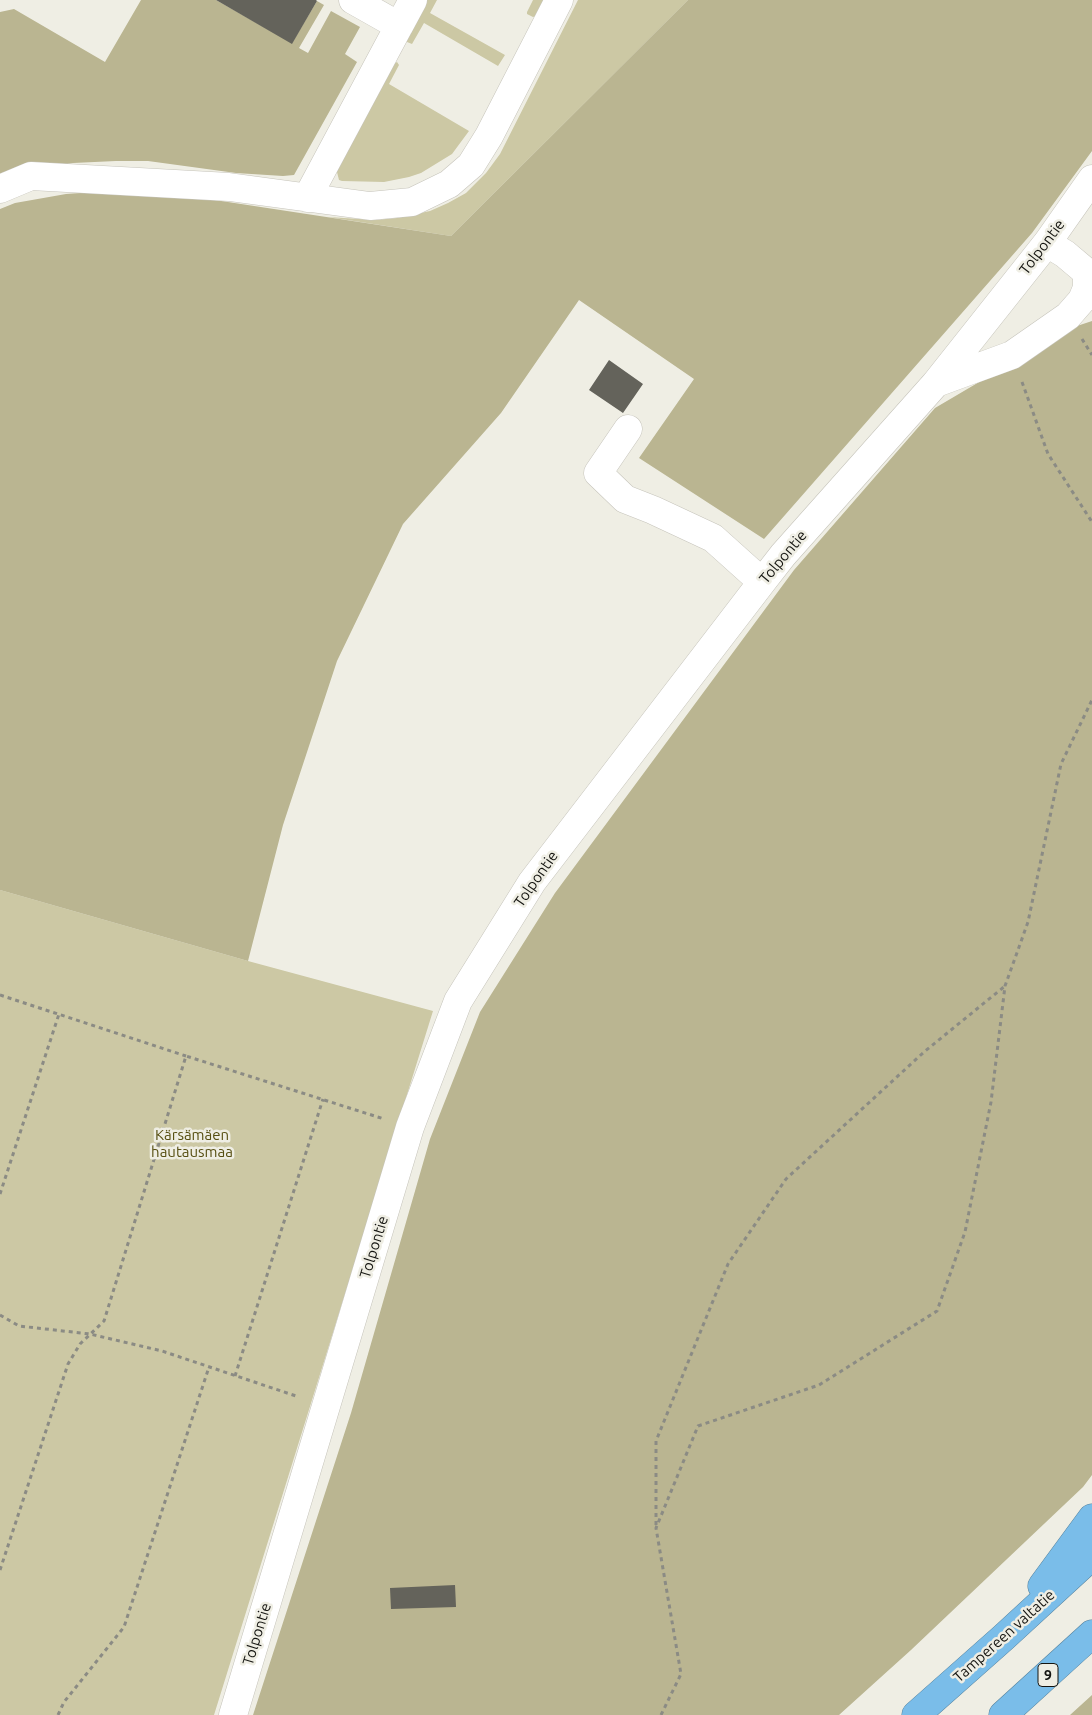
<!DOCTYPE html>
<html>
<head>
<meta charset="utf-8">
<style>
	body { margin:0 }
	canvas { display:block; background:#efeee4 }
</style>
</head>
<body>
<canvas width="1092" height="1715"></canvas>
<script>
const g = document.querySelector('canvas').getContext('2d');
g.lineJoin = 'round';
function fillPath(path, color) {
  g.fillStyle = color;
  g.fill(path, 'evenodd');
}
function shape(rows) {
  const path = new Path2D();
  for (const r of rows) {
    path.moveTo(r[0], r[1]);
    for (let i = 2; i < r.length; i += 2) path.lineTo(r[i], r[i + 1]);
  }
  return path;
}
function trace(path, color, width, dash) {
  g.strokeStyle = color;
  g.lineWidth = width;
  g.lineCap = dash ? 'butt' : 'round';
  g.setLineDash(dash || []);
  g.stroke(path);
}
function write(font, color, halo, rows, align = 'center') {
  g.font = font + ' Ubuntu,sans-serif';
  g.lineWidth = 5;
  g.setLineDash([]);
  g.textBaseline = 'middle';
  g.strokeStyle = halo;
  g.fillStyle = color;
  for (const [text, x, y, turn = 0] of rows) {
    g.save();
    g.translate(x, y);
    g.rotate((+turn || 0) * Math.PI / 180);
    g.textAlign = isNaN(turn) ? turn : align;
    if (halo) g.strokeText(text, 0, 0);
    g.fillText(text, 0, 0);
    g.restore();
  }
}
const green = shape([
	[427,0,437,0,430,13,505,55,498,66,424,23,412,44,407,42,405,39],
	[533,0,544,0,536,16,533,17,527,14,527,12],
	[578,0,688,0,451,236,328,217,375,220,397,218,430,211,448,203,466,193,486,173,500,154],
	[397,62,399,65,389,84,469,131,452,154,421,173,409,177,384,182,342,181,339,180,336,168,390,66],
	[0,890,248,961,433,1011,214,1715,0,1715]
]);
const forest = shape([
	[141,0,216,0,292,43,317,1,324,5,299,48,308,53,331,11,360,27,345,54,357,62,294,175,283,176,236,173,148,161,116,161,73,163,37,168,0,177,0,12,14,9,105,62],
	[688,0,1092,0,1092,151,1032,233,764,539,639,458,694,379,579,300,501,413,403,524,337,661,283,825,248,961,0,890,0,209,15,203,66,194,122,190,182,195,451,236],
	[1092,321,1092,1475,1083,1487,911,1650,839,1715,253,1715,351,1413,430,1139,480,1012,555,893,794,570,935,408,1071,328],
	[1092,1695,1092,1715,1070,1715]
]);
const building = shape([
	[216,0,316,0,317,1,292,44],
	[609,360,643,384,623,413,589,390],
	[455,1585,456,1607,391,1609,390,1588]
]);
const path = shape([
	[1082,339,1092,355],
	[1022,382,1048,454,1092,522],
	[0,995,186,1056],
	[0,1194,59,1014],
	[0,1315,19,1326,90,1334,162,1351,299,1397],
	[235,1376,323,1099],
	[656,1525,656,1441,728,1264,786,1179,924,1052,1005,986],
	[0,1570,68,1364,80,1344,104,1321,186,1056,384,1119],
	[58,1715,64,1702,124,1627,209,1367],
	[661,1715,681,1674,656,1528,698,1426,819,1385,937,1311,965,1232,991,1102,1005,986,1028,922,1061,764,1092,700]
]);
const minor = shape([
	[399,26,413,0],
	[0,189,31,176,229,187,370,206,412,202,449,184,471,165,489,136,559,0],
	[307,198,399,26,353,0],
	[936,383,1012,355,1068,316,1082,300,1087,288,1087,277,1084,270,1065,254,1047,243],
	[628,429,598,473,625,499,653,510,713,538,762,582],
	[233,1715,410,1127,458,1001,532,882,762,582,783,555,936,383,1047,243,1092,179]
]);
const highway = shape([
	[1042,1586,1092,1518],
	[916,1715,1004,1637,1092,1556],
	[1003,1715,1092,1634]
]);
const shields = [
	[1048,1675,20]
];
const shieldNames = [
	["9",1048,1675]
];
const streetNames = [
	["Tolpontie",1042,247,-53],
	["Tolpontie",783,557,-50],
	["Tolpontie",536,879,-55],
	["Tolpontie",374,1247,-73],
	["Tolpontie",257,1634,-73],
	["Tampereen valtatie",1004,1636,-42]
];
const parkNames = [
	["Kärsämäen",192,1135],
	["hautausmaa",192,1152]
];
fillPath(green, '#ccc8a4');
fillPath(forest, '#bab591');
fillPath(building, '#64635b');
trace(minor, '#c6c4bb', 29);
trace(highway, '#56829d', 29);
trace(path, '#8b8b84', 3, [4, 4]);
trace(minor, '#fff', 28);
trace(highway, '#7abde9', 28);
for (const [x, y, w] of shields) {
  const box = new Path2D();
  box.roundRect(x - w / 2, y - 11.5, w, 23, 4);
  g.fillStyle = '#efeee4';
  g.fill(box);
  trace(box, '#141410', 1);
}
write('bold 14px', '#141410', null, shieldNames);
write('15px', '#141410', '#efeee4', streetNames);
write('15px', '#574f12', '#efeee4', parkNames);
</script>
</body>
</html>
